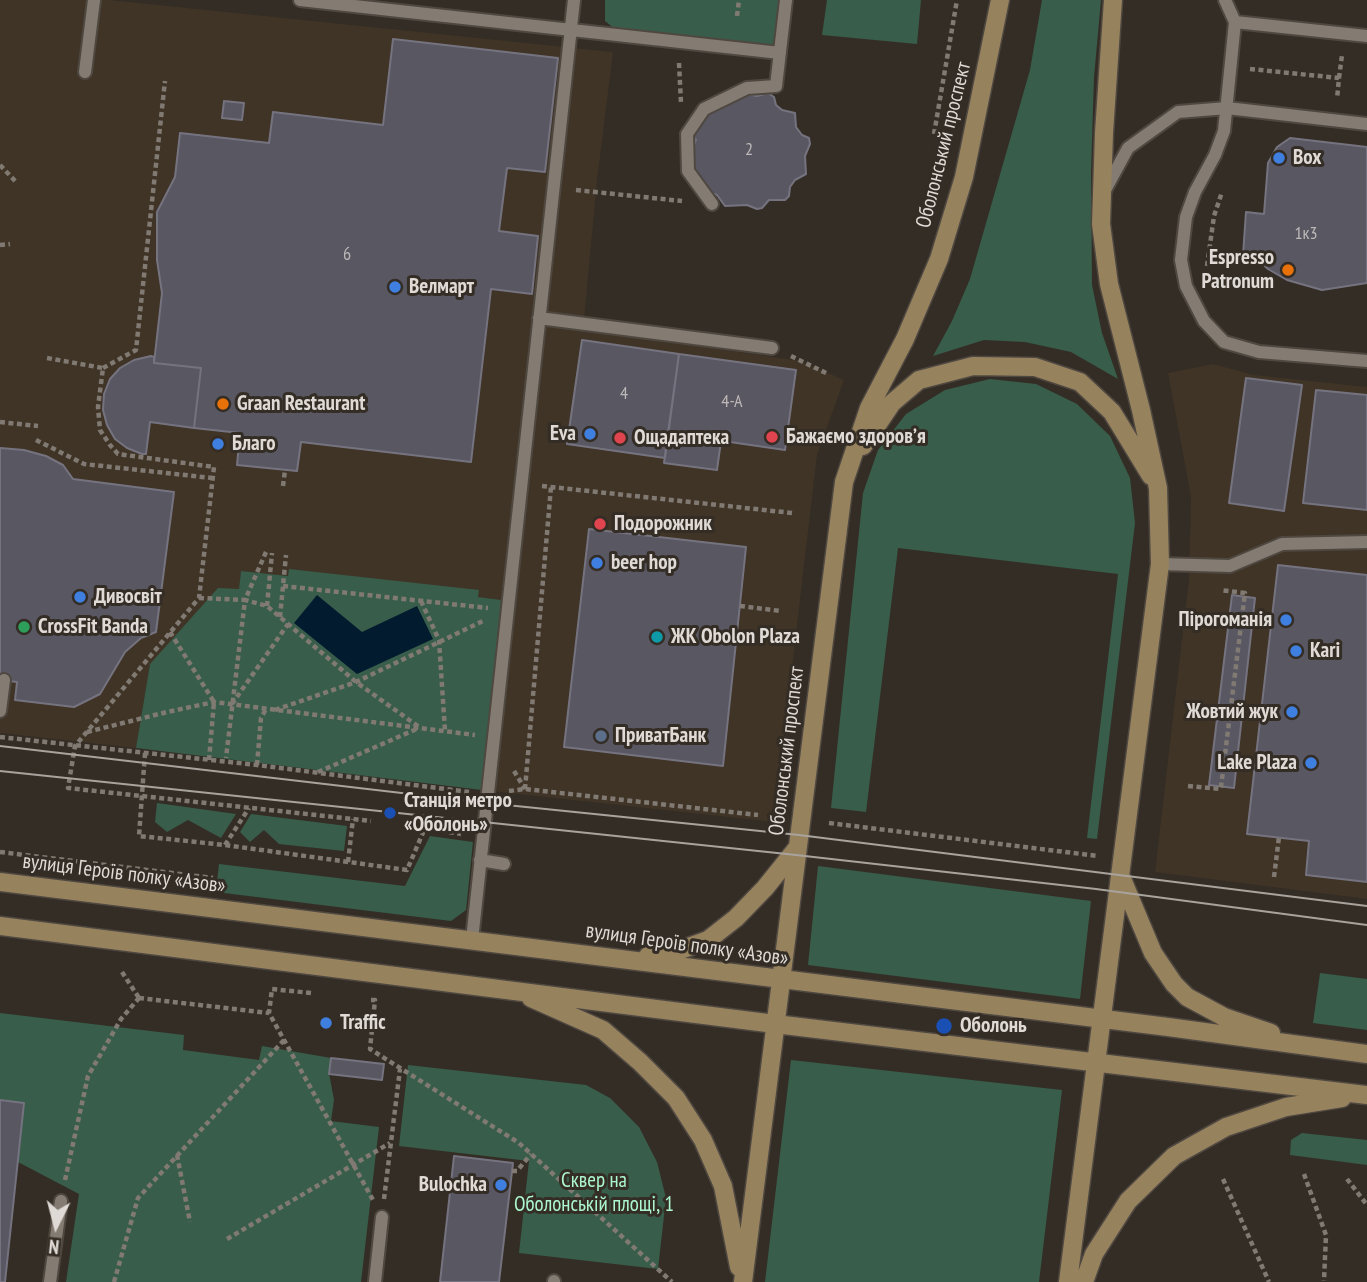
<!DOCTYPE html>
<html>
<head>
<meta charset="utf-8">
<style>
	body { margin:0 }
	#map { position:relative; width:1367px; height:1282px; overflow:hidden; background:#342d25; font-family:"PT Sans Narrow",sans-serif }
	canvas { display:block }
	.north { position:absolute; left:21px; top:1191px; width:70px; height:70px; -webkit-text-stroke:5px #342d25; paint-order:stroke; rotate:186deg; font-size:19px; font-weight:700; line-height:28px; text-align:center; color:#dfdad5 }
	.north::after { content:''; display:block; margin:auto; width:24px; height:32px; background:#dfdad5; clip-path:polygon(50% 0,100% 100%,50% 72%,0 100%) }
</style>
</head>
<body>
<div id="map">
<canvas width="1367" height="1282"></canvas>
<div class="north">N</div>
</div>
<script>
const g = document.querySelector('canvas').getContext('2d');
g.lineJoin = 'round';
function fillPath(path, color) {
  g.fillStyle = color;
  g.fill(path, 'evenodd');
}
function shape(rows) {
  const path = new Path2D();
  for (const r of rows) {
    path.moveTo(r[0], r[1]);
    for (let i = 2; i < r.length; i += 2) path.lineTo(r[i], r[i + 1]);
  }
  return path;
}
function trace(path, color, width, dash) {
  g.strokeStyle = color;
  g.lineWidth = width;
  g.lineCap = dash ? 'butt' : 'round';
  g.setLineDash(dash || []);
  g.stroke(path);
}
function write(font, color, halo, rows, align = 'center') {
  g.font = font + ' "PT Sans Narrow",sans-serif';
  g.lineWidth = 6;
  g.setLineDash([]);
  g.textBaseline = 'middle';
  g.strokeStyle = halo;
  g.fillStyle = color;
  for (const [text, x, y, turn = 0] of rows) {
    g.save();
    g.translate(x, y);
    g.rotate((+turn || 0) * Math.PI / 180);
    g.textAlign = isNaN(turn) ? turn : align;
    if (halo) g.strokeText(text, 0, 0);
    g.fillText(text, 0, 0);
    g.restore();
  }
}
const built = shape([
	[0,0,110,0,613,52,597,181,583,330,801,361,844,380,817,455,774,822,482,790,501,600,241,571,239,590,150,664,136,748,0,733],
	[1213,364,1254,375,1367,387,1367,899,1155,872,1189,579,1191,497,1168,373]
]);
const green = shape([
	[605,0,783,0,776,49,615,29,605,21],
	[827,0,921,0,917,44,822,35],
	[1042,0,1101,0,1094,77,1091,173,1092,285,1102,333,1118,379,1071,352,1025,342,984,340,933,356,952,321,970,279,1030,70],
	[990,379,1036,384,1077,404,1110,436,1130,478,1135,523,1097,839,1087,838,1118,574,898,548,866,812,831,808,863,493,878,450,906,414,945,390],
	[289,569,479,590,478,597,501,600,482,790,136,748,150,664,218,588,239,589,241,571,288,576],
	[157,803,236,814,221,838,188,820,167,832,155,822],
	[251,814,347,826,344,851,279,844,264,830,250,842,240,832],
	[430,836,473,842,466,910,451,921,216,892,219,864,405,886],
	[818,866,1091,901,1080,999,808,965],
	[1320,973,1367,979,1367,1030,1313,1023],
	[0,1013,184,1035,183,1050,259,1060,262,1046,331,1058,329,1073,334,1100,331,1121,379,1127,361,1282,66,1282,79,1194,18,1162,24,1103,0,1100],
	[791,1060,1062,1090,1039,1282,765,1282],
	[408,1065,586,1085,610,1098,639,1127,657,1162,666,1198,658,1269,519,1253,529,1161,399,1146],
	[1302,1133,1367,1140,1367,1165,1290,1155,1291,1140]
]);
const water = shape([
	[317,595,362,632,417,606,433,639,357,674,294,623]
]);
const building = shape([
	[393,39,558,58,545,172,507,168,499,231,538,236,532,294,491,289,471,462,301,442,297,471,237,465,240,433,194,428,201,368,154,363,162,293,157,260,157,212,175,177,180,133,269,143,273,112,383,125,393,39],
	[768,93,774,97,776,105,782,110,795,113,796,127,802,135,809,138,810,144,805,156,806,174,795,180,790,187,789,196,785,200,769,200,762,208,757,209,747,205,725,206,717,195,704,191,695,168,691,167,692,150,696,140,691,134,693,125,708,115,709,106,747,94,757,96,768,93],
	[224,101,244,103,242,120,222,118,224,101],
	[1290,138,1367,147,1367,283,1322,290,1287,280,1268,269,1254,256,1243,255,1246,212,1264,214,1268,163,1277,147,1290,138],
	[582,340,679,354,665,458,567,444,582,340],
	[679,354,796,370,785,450,668,433,679,354],
	[151,356,154,357,154,363,201,368,194,428,150,422,146,454,142,454,127,448,115,439,107,425,103,410,104,394,110,379,120,368,134,360,151,356],
	[1246,378,1302,385,1284,511,1229,503,1246,378],
	[1316,390,1367,395,1367,510,1303,503,1316,390],
	[668,433,721,441,717,470,664,463,668,433],
	[0,448,24,450,46,456,63,465,73,479,174,492,156,632,141,638,125,652,100,694,74,707,15,700,17,682,0,680,0,448],
	[589,529,746,547,723,766,564,747,589,529],
	[1278,565,1367,575,1367,882,1306,875,1309,841,1247,834,1278,565],
	[1232,595,1255,598,1234,788,1209,785,1232,595],
	[331,1058,384,1064,382,1080,329,1074,331,1058],
	[0,1100,24,1103,5,1282,0,1282,0,1100],
	[454,1156,513,1163,499,1282,440,1282,454,1156]
]);
const path = shape([
	[737,16,739,0],
	[679,63,681,103],
	[1250,69,1339,78,1337,99],
	[1339,78,1342,55],
	[934,134,957,0],
	[0,165,17,183],
	[576,190,682,201],
	[0,245,10,244],
	[1207,266,1214,216,1222,192],
	[791,356,828,374],
	[47,358,103,368,98,407,100,430,110,445,118,454,214,467,199,598,75,746,68,788,371,821],
	[103,368,136,350,165,81],
	[0,422,38,426],
	[36,440,84,464,212,478],
	[283,486,285,470],
	[542,486,792,513],
	[266,552,245,600,267,606,356,682,419,727],
	[283,586,488,608],
	[199,598,245,600,226,758],
	[421,601,439,640,445,731],
	[267,606,272,553],
	[740,606,781,611],
	[280,617,286,555],
	[170,632,214,702,209,760],
	[232,704,288,624],
	[275,710,356,682,485,620],
	[87,732,167,712,214,702,475,735],
	[0,737,257,765,469,792],
	[145,753,139,836,225,845,407,870,425,828],
	[257,765,261,718,266,709],
	[514,771,525,789],
	[318,772,419,728],
	[1188,786,1220,789,1221,787,1245,593,1220,590],
	[525,789,551,487],
	[509,791,525,789,758,815],
	[829,823,1098,856],
	[407,825,461,834],
	[225,845,249,808],
	[0,852,213,878],
	[348,862,353,819],
	[1274,877,1279,837],
	[122,972,139,998],
	[311,993,272,989,269,1013,373,1200],
	[139,998,269,1013],
	[371,1000,375,1000,370,1049,519,1143,672,1282],
	[177,1155,190,1222],
	[512,1171,517,1171,531,1154],
	[1304,1174,1326,1235,1324,1281],
	[1223,1179,1269,1282],
	[1347,1179,1367,1205],
	[65,1180,88,1076,121,1019,139,998],
	[384,1199,400,1069],
	[227,1239,390,1143],
	[114,1282,138,1198,285,1039]
]);
const service = shape([
	[300,0,780,53],
	[1225,0,1235,22,1224,131,1215,155,1195,192,1186,217,1181,260,1186,286,1204,321,1224,342,1259,352,1367,361],
	[1235,22,1367,36],
	[85,72,94,0],
	[1103,194,1128,148,1178,112,1227,108,1367,124],
	[712,204,688,171,687,134,704,109,747,88,776,86,786,0],
	[539,318,772,348],
	[1160,564,1230,566,1282,544,1367,542],
	[0,711,4,680],
	[480,860,504,864],
	[472,940,574,0],
	[50,1282,61,1201],
	[375,1282,382,1217],
	[554,1282,554,1281]
]);
const secondary = shape([
	[863,446,892,403,919,380,973,366,1035,367,1080,382,1112,412,1151,476],
	[1122,879,1153,953,1174,984,1187,997,1224,1017,1271,1033],
	[0,882,1168,1027,1367,1054],
	[0,926,775,1024,1367,1095],
	[648,956,672,953,708,940,736,918,765,888,798,847],
	[531,998,603,1030,640,1062,676,1098,703,1140,723,1186,739,1267],
	[743,1282,844,482,869,408,905,339,939,259,964,177,1000,0],
	[1068,1282,1160,564,1158,488,1141,410,1109,284,1101,224,1104,133,1113,0],
	[1084,1282,1094,1254,1128,1201,1174,1156,1226,1127,1286,1107,1342,1098]
]);
const tram = shape([
	[0,746,487,803,799,835,1367,906],
	[0,771,796,855,1096,889,1367,925]
]);
const markers = [
	[1279,158,7,"#3f7fe0"],
	[1288,270,7,"#e8710a"],
	[395,287,7,"#3f7fe0"],
	[223,404,7,"#e8710a"],
	[590,434,7,"#3f7fe0"],
	[772,437,7,"#e0444e"],
	[620,438,7,"#e0444e"],
	[218,444,7,"#3f7fe0"],
	[600,524,7,"#e0444e"],
	[597,563,7,"#3f7fe0"],
	[80,597,7,"#3f7fe0"],
	[1286,620,7,"#3f7fe0"],
	[24,627,7,"#2e9e5b"],
	[657,637,7,"#0f9aa8"],
	[1296,651,7,"#3f7fe0"],
	[1292,712,7,"#3f7fe0"],
	[601,736,7,"#5c6f8a"],
	[1311,763,7,"#3f7fe0"],
	[390,813,7,"#1a4fb4"],
	[326,1023,7,"#3f7fe0"],
	[944,1026,9,"#1a4fb4"],
	[501,1185,7,"#3f7fe0"]
];
const numberNames = [
	["2",749,150],
	["1к3",1306,234],
	["6",347,255],
	["4",624,394],
	["4-А",732,402]
];
const streetNames = [
	["Оболонський проспект",944,145,-76],
	["Оболонський проспект",787,751,-83],
	["вулиця Героїв полку «Азов»",124,874,7],
	["вулиця Героїв полку «Азов»",687,945,8]
];
const poiNames = [
	["Box",1293,158],
	["Espresso",1274,258,"right"],
	["Patronum",1274,282,"right"],
	["Велмарт",409,287],
	["Graan Restaurant",237,404],
	["Eva",576,434,"right"],
	["Бажаємо здоровʼя",786,437],
	["Ощадаптека",634,438],
	["Благо",232,444],
	["Подорожник",614,524],
	["beer hop",611,563],
	["Дивосвіт",94,597],
	["Пірогоманія",1272,620,"right"],
	["CrossFit Banda",38,627],
	["ЖК Obolon Plaza",671,637],
	["Kari",1310,651],
	["Жовтий жук",1278,712,"right"],
	["ПриватБанк",615,736],
	["Lake Plaza",1297,763,"right"],
	["Станція метро",404,801],
	["«Оболонь»",404,825],
	["Traffic",340,1023],
	["Оболонь",960,1026],
	["Bulochka",487,1185,"right"]
];
const parkNames = [
	["Сквер на",594,1181],
	["Оболонській площі, 1",594,1205]
];
fillPath(built, '#3f3426');
fillPath(green, '#385d4a');
fillPath(water, '#021b2f');
fillPath(building, '#595762');
trace(building, '#75737f', 2);
trace(service, '#4f4841', 16);
trace(secondary, '#4f4841', 21);
trace(path, '#807a73', 4.5, [5, 3.5]);
trace(service, '#847c72', 12);
trace(secondary, '#97825e', 18);
trace(tram, '#a8a39d', 2);
for (const [x, y, r, color] of markers) {
  const dot = new Path2D();
  dot.arc(x, y, r, 0, 2 * Math.PI);
  g.fillStyle = color;
  g.fill(dot);
  trace(dot, '#342d25', 2.5);
}
write('18px', '#beb9b8', null, numberNames);
write('21px', '#dfdad5', '#342d25', streetNames);
write('bold 21px', '#dfdad5', '#342d25', poiNames, 'left');
write('21px', '#acf7cf', '#342d25', parkNames);
</script>
</body>
</html>
